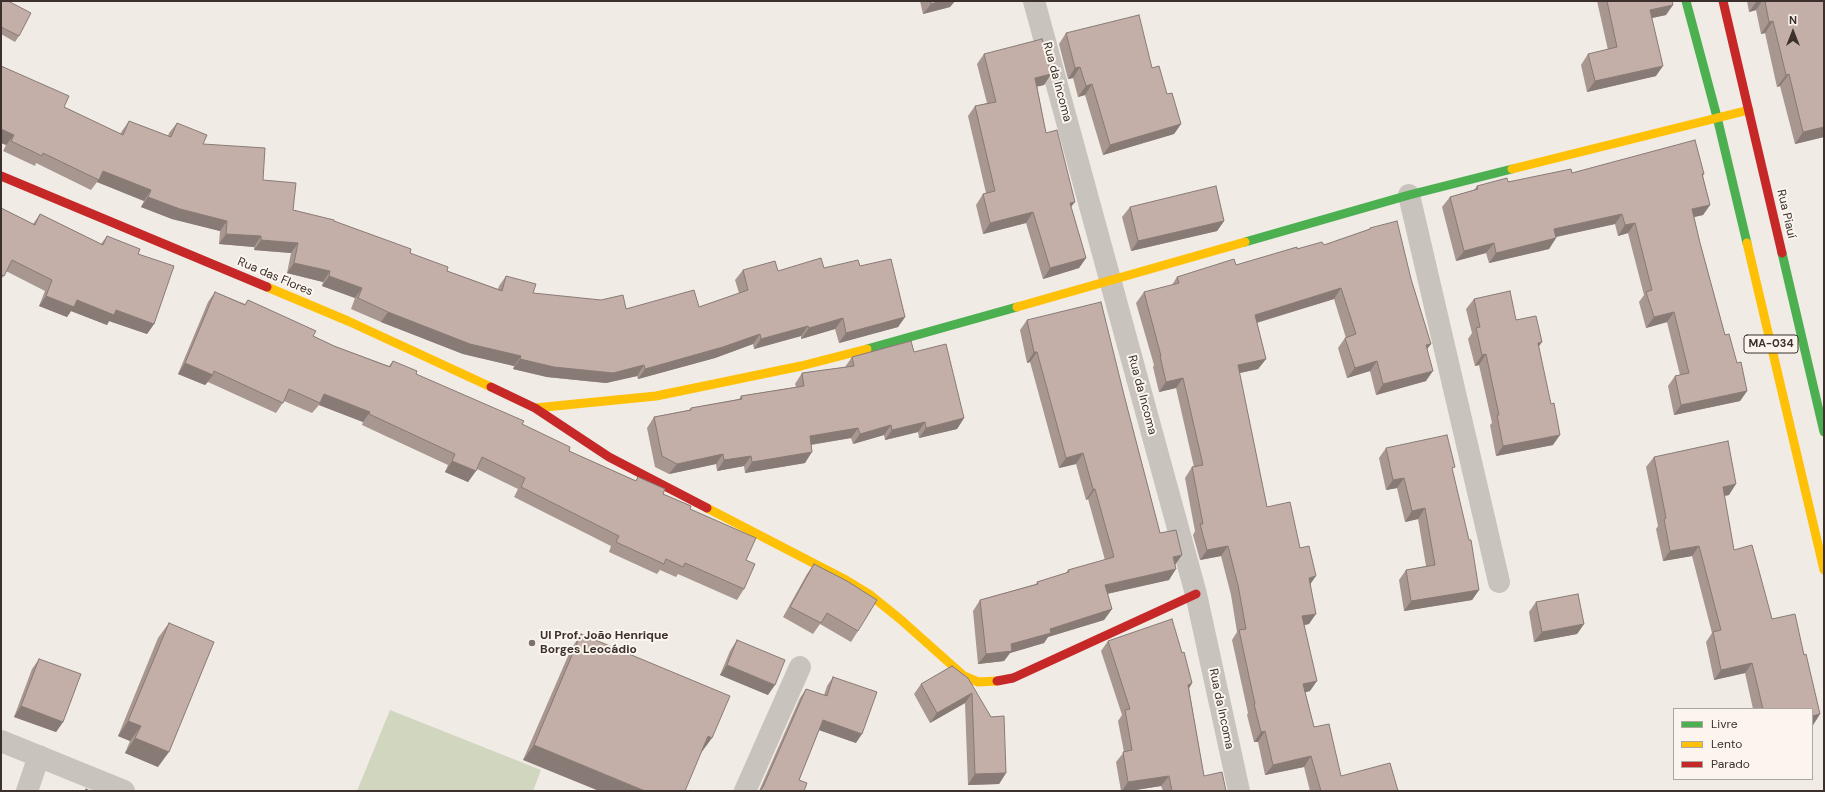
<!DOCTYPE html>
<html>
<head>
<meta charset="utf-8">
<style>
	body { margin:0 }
	#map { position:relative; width:1825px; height:792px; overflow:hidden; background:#f0ebe5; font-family:"DM Sans",sans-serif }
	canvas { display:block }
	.frame { position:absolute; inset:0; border:2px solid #3b302b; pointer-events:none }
	.legend { position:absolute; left:1673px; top:708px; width:140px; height:72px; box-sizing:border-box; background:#fbf5ee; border:1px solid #aea6a0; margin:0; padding:5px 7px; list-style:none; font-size:12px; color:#3b302b }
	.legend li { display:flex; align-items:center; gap:8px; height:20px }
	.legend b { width:20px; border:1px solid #aea6a0 }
	.north { position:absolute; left:1773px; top:12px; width:40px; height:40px; -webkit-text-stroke:3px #fbf5ee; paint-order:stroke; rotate:0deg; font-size:11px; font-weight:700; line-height:16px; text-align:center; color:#3b302b }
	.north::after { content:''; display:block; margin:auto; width:14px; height:18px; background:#3b302b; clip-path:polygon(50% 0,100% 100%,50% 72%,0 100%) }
</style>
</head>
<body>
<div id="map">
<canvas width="1825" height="792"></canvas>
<div class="frame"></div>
<ul class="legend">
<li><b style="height:5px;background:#4caf50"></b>Livre</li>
<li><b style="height:5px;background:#ffc107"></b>Lento</li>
<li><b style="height:5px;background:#c62828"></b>Parado</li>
</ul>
<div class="north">N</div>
</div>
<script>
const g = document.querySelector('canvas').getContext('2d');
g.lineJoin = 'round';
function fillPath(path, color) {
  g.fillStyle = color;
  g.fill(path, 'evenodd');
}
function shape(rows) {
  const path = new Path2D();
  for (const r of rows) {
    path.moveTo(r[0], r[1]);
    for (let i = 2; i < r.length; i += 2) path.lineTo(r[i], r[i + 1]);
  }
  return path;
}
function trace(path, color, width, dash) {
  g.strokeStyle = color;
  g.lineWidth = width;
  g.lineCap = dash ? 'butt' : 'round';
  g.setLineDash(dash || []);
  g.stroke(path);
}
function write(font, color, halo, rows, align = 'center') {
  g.font = font + ' "DM Sans",sans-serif';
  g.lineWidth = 4;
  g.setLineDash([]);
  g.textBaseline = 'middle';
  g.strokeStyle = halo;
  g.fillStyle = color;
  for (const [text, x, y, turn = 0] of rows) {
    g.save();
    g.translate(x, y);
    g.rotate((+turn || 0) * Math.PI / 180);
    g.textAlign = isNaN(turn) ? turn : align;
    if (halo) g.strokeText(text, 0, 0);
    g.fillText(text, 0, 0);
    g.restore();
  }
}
const green = shape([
	[390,710,541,770,533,791,357,791]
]);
const street = shape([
	[1034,1,1196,594,1239,791],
	[1409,195,1499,582],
	[1,741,124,791],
	[27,791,39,756],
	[745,791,800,667]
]);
const fast = shape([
	[1686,1,1717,117,1747,243],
	[1245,242,1409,195,1512,169],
	[1782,253,1824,432],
	[867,349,1017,307]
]);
const slow = shape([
	[1512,169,1749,110],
	[1747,243,1824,570],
	[267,287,348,321,491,387],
	[1017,307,1245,242],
	[535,408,656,396,801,366,867,349],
	[707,508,846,580,869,594,900,619,964,676,978,682,997,681]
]);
const jam = shape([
	[1723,1,1782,253],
	[1,176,267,287],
	[491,387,535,408,609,457,707,508],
	[997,681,1013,678,1196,594]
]);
const wall = shape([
	[1,1,19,36,15,42,1,34],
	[920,1,955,1,950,7,923,14],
	[1597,1,1672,1,1666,15,1652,18,1656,76,1587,92,1581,65,1588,54,1608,50],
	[1747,1,1824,1,1824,137,1795,144,1780,86,1777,87,1765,33,1761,34,1756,10,1749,12],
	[1066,33,1152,68,1167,94,1181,124,1174,134,1103,155,1085,95,1078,97,1073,78,1068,79,1059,44],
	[984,54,1051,74,1044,85,1037,86,1046,133,1071,207,1086,258,1079,268,1043,279,1026,223,983,234,976,205,983,194,986,193,968,116,975,106,987,103,977,64],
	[1,66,64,107,120,134,122,131,129,121,168,136,169,133,177,123,203,144,263,180,293,210,334,221,410,253,447,271,498,289,499,286,506,276,533,293,626,309,699,307,739,293,735,280,743,270,778,271,860,266,905,317,898,327,839,343,835,329,801,339,801,336,754,349,753,344,715,358,638,379,637,376,606,383,547,377,513,369,514,366,463,354,381,322,351,309,355,298,322,286,323,282,287,273,291,253,254,250,254,247,219,244,220,231,172,219,141,207,144,201,97,182,91,190,36,163,35,166,3,151,6,145,1,143],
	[1572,173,1704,174,1703,176,1710,205,1703,215,1694,217,1700,243,1725,335,1747,391,1740,401,1674,415,1668,386,1675,376,1680,375,1667,322,1646,328,1639,302,1644,295,1628,233,1618,236,1615,224,1556,237,1556,238,1549,249,1489,263,1486,253,1456,261,1442,207,1450,197,1474,190,1477,186],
	[1130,207,1224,221,1217,231,1131,251,1122,217],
	[1,208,33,224,40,214,101,244,107,236,138,254,154,324,147,334,109,321,107,325,71,311,67,317,39,306,45,291,6,271,1,280],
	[1370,228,1411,279,1431,344,1427,349,1426,381,1376,395,1370,371,1347,378,1338,348,1345,338,1346,338,1334,299,1257,323,1266,359,1258,369,1239,373,1267,507,1300,548,1311,584,1309,624,1304,625,1310,691,1305,692,1314,727,1341,776,1398,791,1310,791,1304,767,1265,775,1258,742,1254,742,1247,715,1248,713,1232,640,1237,632,1231,595,1221,556,1200,560,1193,535,1195,531,1185,478,1192,467,1194,467,1176,388,1159,392,1153,367,1154,365,1136,303,1144,292,1172,285,1177,277,1236,265,1297,249,1324,245,1368,230],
	[215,292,245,304,248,300,313,336,334,346,389,366,393,361,416,374,522,424,569,451,636,481,638,477,663,494,690,509,746,560,744,589,737,600,678,574,676,577,660,570,657,574,609,552,611,546,514,497,518,489,477,469,468,482,445,472,448,465,362,425,363,422,319,405,312,413,284,401,276,413,208,382,205,385,178,374,208,302],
	[1474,299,1516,320,1538,347,1553,445,1496,456,1490,425,1492,423,1479,365,1475,366,1468,339,1472,333,1466,309],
	[1027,320,1124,395,1160,533,1175,565,1169,580,1107,594,1112,609,1104,620,1048,637,1044,643,1010,653,1004,661,978,664,973,611,980,600,1036,584,1037,582,1066,573,1068,570,1105,560,1088,499,1086,500,1076,464,1059,468,1030,362,1027,363,1020,330],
	[914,352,964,418,957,429,919,438,918,432,885,440,884,435,853,444,851,438,811,445,805,463,745,473,744,466,717,471,716,464,669,474,655,467,647,428,654,417,689,410,691,408,739,399,741,396,796,387,795,384,802,373,845,367,852,357],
	[1386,448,1452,470,1479,590,1472,600,1404,611,1399,580,1406,570,1426,566,1418,519,1405,522,1397,488,1386,490,1379,458],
	[1654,457,1729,495,1724,496,1734,550,1772,619,1804,655,1820,714,1813,725,1812,725,1812,709,1753,709,1745,673,1714,680,1706,642,1712,633,1692,556,1663,561,1656,529,1658,526,1646,467],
	[814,564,858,631,851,642,820,624,813,634,783,617,807,574],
	[1536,602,1584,624,1577,634,1534,642,1529,612],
	[169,623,158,767,125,753,130,741,118,736,158,638],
	[581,634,701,753,523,760,571,649],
	[737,640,768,695,720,675,730,651],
	[1108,641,1182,653,1192,683,1189,689,1204,776,1226,791,1163,791,1161,786,1129,791,1121,791,1116,762,1124,752,1118,721,1122,715,1101,651],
	[39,659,63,722,56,732,14,717,32,669],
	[952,666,991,717,1006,773,999,784,968,785,965,703,930,723,914,694,921,684],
	[833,677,856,743,819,730,799,780,804,791,759,791,800,698,806,689,824,695,827,686]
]);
const shadedWall = shape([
	[941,1,955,1,950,7,923,14,931,4],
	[1757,1,1762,1,1756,10,1749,12],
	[1673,5,1666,15,1642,20,1650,10],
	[1773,21,1765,33,1761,34,1769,22],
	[1663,66,1656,76,1587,92,1595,81],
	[1080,67,1073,78,1068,79,1075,68],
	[1051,74,1044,85,1028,89,1035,78],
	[1789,74,1780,86,1777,87,1786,75],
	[1092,84,1085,95,1078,97,1086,86],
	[1181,124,1174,134,1103,155,1110,145],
	[1824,127,1824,137,1795,144,1803,132],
	[1,129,14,135,6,145,1,143],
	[103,171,151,190,144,201,97,182],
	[148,197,227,221,220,231,172,219,141,207],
	[1075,202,1067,212,1070,203],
	[1710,205,1703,215,1685,219,1692,209],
	[1033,212,1026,223,983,234,990,223],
	[1622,214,1615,224,1546,239,1554,229],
	[1224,221,1217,231,1131,251,1138,241],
	[1635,223,1628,233,1618,236,1625,225],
	[226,234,261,236,254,247,219,244],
	[1556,238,1549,249,1489,263,1496,253],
	[261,240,298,243,291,253,254,250],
	[1494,243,1486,253,1456,261,1464,251],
	[1086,258,1079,268,1043,279,1050,268],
	[294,263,330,271,323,282,287,273],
	[329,276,362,288,355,298,322,286],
	[1341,288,1334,299,1248,325,1255,315],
	[46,296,77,300,116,310,154,324,147,334,109,321,107,325,71,311,67,317,39,306],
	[388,312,521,356,514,366,463,354,381,322],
	[1674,312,1667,322,1646,328,1654,317],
	[905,317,898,327,839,343,846,333],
	[843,318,835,329,801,339,809,328],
	[808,326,801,336,754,349,761,339],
	[760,334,753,344,715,358,638,379,645,369],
	[1542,342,1535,352,1538,343],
	[1431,344,1423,354,1426,345],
	[1034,352,1037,352,1030,362,1027,363],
	[1486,354,1479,365,1475,366,1482,355],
	[520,359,644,365,637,376,606,383,547,377,513,369],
	[1266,359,1258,369,1231,375,1238,365],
	[1377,361,1370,371,1347,378,1355,368],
	[185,363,213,375,205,385,178,374],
	[1433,371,1426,381,1376,395,1383,384],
	[1183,378,1176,388,1159,392,1166,382],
	[1747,391,1740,401,1674,415,1681,405],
	[324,394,370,412,363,422,319,405],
	[964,418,957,429,919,438,926,428],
	[925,422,918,432,885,440,892,430],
	[891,425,884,435,853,444,860,434],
	[858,428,851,438,802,446,810,436],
	[1560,435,1553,445,1496,456,1503,446],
	[812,452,805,463,745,473,752,462],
	[1083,453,1076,464,1059,468,1066,458],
	[723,454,716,464,669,474,677,464],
	[751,456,744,466,717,471,724,460],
	[452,461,476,471,468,482,445,472],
	[1404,478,1397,488,1386,490,1393,480],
	[1736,484,1729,495,1716,497,1723,487],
	[1093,489,1095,489,1088,499,1086,500],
	[1425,508,1418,519,1405,522,1412,511],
	[1228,546,1221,556,1200,560,1207,550],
	[1699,546,1692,556,1663,561,1670,551],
	[1182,555,1175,565,1173,557],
	[1176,569,1169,580,1097,596,1105,585],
	[1316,576,1309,586,1309,578],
	[1479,590,1472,600,1404,611,1411,601],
	[1112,609,1104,620,1048,637,1044,643,1010,653,1004,661,978,664,986,654,1011,644,1050,629],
	[1316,614,1309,624,1294,627,1302,616],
	[1584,624,1577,634,1534,642,1542,632],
	[1752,663,1745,673,1714,680,1721,670],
	[727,665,775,685,768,695,720,675],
	[1317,681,1310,691,1296,695,1303,684],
	[1192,683,1185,694,1188,685],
	[972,693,965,703,930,723,937,713],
	[21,706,63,722,56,732,14,717],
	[1820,714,1813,725,1812,725,1812,716],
	[823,720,862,734,856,743,816,729],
	[128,721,141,726,130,741,118,736],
	[1265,731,1258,742,1254,742,1261,732],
	[708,736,712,738,701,753,697,751],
	[135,738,169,752,158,767,125,753],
	[534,745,645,791,599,791,523,760],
	[1311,756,1304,767,1265,775,1273,765],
	[1006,773,999,784,968,785,975,774],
	[1169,776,1161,786,1129,791,1122,791,1128,782]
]);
const building = shape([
	[1,1,8,1,31,13,19,36,1,27,1,1],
	[930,1,941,1,931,4,930,1],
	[1607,1,1672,1,1673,5,1650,10,1663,66,1595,81,1588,54,1617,47,1607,1],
	[1765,1,1824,1,1824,127,1803,132,1789,74,1786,75,1773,21,1769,22,1765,1],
	[1139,15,1152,68,1159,66,1167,94,1172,93,1181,124,1110,145,1092,84,1086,86,1080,67,1075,68,1066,33,1139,15],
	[1042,39,1051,74,1035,78,1046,133,1057,130,1075,202,1070,203,1086,258,1050,268,1033,212,990,223,983,194,995,191,975,106,996,102,984,54,1042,39],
	[1,66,69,96,64,107,123,135,129,121,171,137,177,123,207,135,203,144,265,148,263,180,296,183,293,210,334,220,334,221,411,249,410,253,448,267,447,271,502,291,506,276,536,284,533,293,601,300,623,295,626,309,694,290,699,307,748,290,743,270,775,261,778,271,821,258,824,268,858,260,860,266,891,259,905,317,846,333,843,318,809,328,808,326,761,339,760,334,723,347,645,369,644,365,613,373,554,367,520,359,521,356,470,344,388,312,358,298,362,288,329,276,330,271,294,263,298,243,261,240,261,236,226,234,227,221,180,209,148,197,151,190,103,171,99,180,43,153,42,156,11,141,14,135,1,129,1,66],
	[1695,140,1704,174,1702,174,1710,205,1692,209,1700,243,1725,335,1729,334,1737,363,1741,362,1747,391,1681,405,1675,376,1689,373,1674,312,1654,317,1646,292,1652,290,1635,223,1625,225,1622,214,1554,229,1556,238,1496,253,1494,243,1464,251,1450,197,1478,189,1477,186,1507,178,1508,182,1571,169,1572,173,1695,140],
	[1216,186,1224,221,1138,241,1130,207,1216,186],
	[1,208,35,225,40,214,103,245,107,236,140,249,138,254,174,266,154,324,116,310,114,315,77,300,74,307,46,296,52,280,12,260,4,276,1,275,1,208],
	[1397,221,1411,279,1431,344,1426,345,1433,371,1383,384,1377,361,1355,368,1345,338,1356,334,1341,288,1255,315,1266,359,1238,365,1267,507,1290,502,1300,548,1309,546,1316,576,1309,578,1316,614,1302,616,1317,681,1303,684,1314,727,1329,724,1341,776,1390,763,1398,791,1321,791,1311,756,1273,765,1265,731,1261,732,1254,704,1255,704,1239,630,1246,629,1238,585,1228,546,1207,550,1200,524,1203,524,1192,467,1203,465,1183,378,1166,382,1160,356,1161,356,1144,292,1179,283,1177,277,1234,259,1236,265,1297,247,1297,249,1322,242,1324,245,1370,229,1370,228,1397,221],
	[1510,291,1516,320,1536,316,1542,342,1538,343,1551,404,1554,403,1560,435,1503,446,1497,415,1499,415,1486,354,1482,355,1476,328,1480,327,1474,299,1510,291],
	[215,292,245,305,248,300,316,331,313,336,334,346,390,367,393,361,417,371,416,374,524,421,522,424,570,447,569,451,636,481,638,477,665,489,663,494,691,506,690,509,756,538,746,560,755,564,744,589,685,563,683,567,666,559,664,564,616,542,619,536,521,487,525,478,482,457,476,471,452,461,455,454,369,414,370,412,324,394,320,403,289,389,283,403,214,371,213,375,185,363,215,292],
	[1101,302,1124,395,1160,533,1176,530,1182,555,1173,557,1176,569,1105,585,1112,609,1050,629,1051,633,1011,644,1012,651,986,654,980,600,1038,584,1037,582,1069,572,1068,570,1114,557,1095,489,1093,489,1083,453,1066,458,1037,352,1034,352,1027,320,1101,302],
	[911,341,914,352,946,344,964,418,926,428,925,422,892,430,891,425,860,434,858,428,810,436,812,452,752,462,751,456,724,460,723,454,677,464,662,456,654,417,691,410,691,408,742,399,741,396,804,386,802,373,854,366,852,357,911,341],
	[1447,435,1455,467,1452,468,1469,540,1471,540,1479,590,1411,601,1406,570,1435,565,1425,508,1412,511,1404,478,1393,480,1386,448,1447,435],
	[1728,441,1736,484,1723,487,1734,550,1752,545,1772,619,1795,614,1804,655,1806,654,1820,714,1812,716,1812,709,1763,709,1752,663,1721,670,1713,632,1721,630,1699,546,1670,551,1664,519,1666,518,1654,457,1728,441],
	[814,564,847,581,877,600,858,631,827,613,821,623,790,607,814,564],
	[1578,594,1584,624,1542,632,1536,602,1578,594],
	[1172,619,1182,653,1184,652,1192,683,1188,685,1204,776,1222,772,1226,791,1172,791,1169,776,1128,782,1123,752,1132,750,1125,710,1130,709,1108,641,1172,619],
	[169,623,214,642,169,752,135,738,141,726,128,721,169,623],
	[581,634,730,696,712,738,708,736,685,791,645,791,534,745,581,634],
	[737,640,785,660,775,685,727,665,737,640],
	[39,659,81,674,63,722,21,706,39,659],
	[952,666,968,678,991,717,1004,716,1006,773,975,774,972,693,937,713,921,684,952,666],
	[833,677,877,692,862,734,823,720,799,780,807,783,804,791,760,791,763,787,806,689,827,696,833,677],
	[86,789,90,791,85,791,86,789]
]);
const markers = [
	[532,643,4,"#7a716c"]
];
const shields = [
	[1771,344,54]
];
const shieldNames = [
	["MA-034",1771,344]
];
const streetNames = [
	["Rua da Incoma",1057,82,75],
	["Rua Piauí",1786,214,77],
	["Rua das Flores",275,277,23],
	["Rua da Incoma",1142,395,75],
	["Rua da Incoma",1221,709,78]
];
const poiNames = [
	["UI Prof. João Henrique",540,636],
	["Borges Leocádio",540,650]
];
fillPath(green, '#d1d6bf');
trace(street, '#c9c3be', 22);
trace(fast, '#4caf50', 9);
trace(slow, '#ffc107', 9);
trace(jam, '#c62828', 9);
fillPath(wall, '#a89690');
fillPath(shadedWall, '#887a75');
fillPath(building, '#c3afa7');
trace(building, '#887a75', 1);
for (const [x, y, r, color] of markers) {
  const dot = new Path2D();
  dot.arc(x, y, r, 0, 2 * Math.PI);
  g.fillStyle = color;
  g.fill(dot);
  trace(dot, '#fbf5ee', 1.5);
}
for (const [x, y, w] of shields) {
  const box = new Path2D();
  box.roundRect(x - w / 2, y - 9, w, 18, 3);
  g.fillStyle = '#fbf5ee';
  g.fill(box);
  trace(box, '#3b302b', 1);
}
write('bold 11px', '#3b302b', null, shieldNames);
write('12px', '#3b302b', '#fbf5ee', streetNames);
write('bold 12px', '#3b302b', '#fbf5ee', poiNames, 'left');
</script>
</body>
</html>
